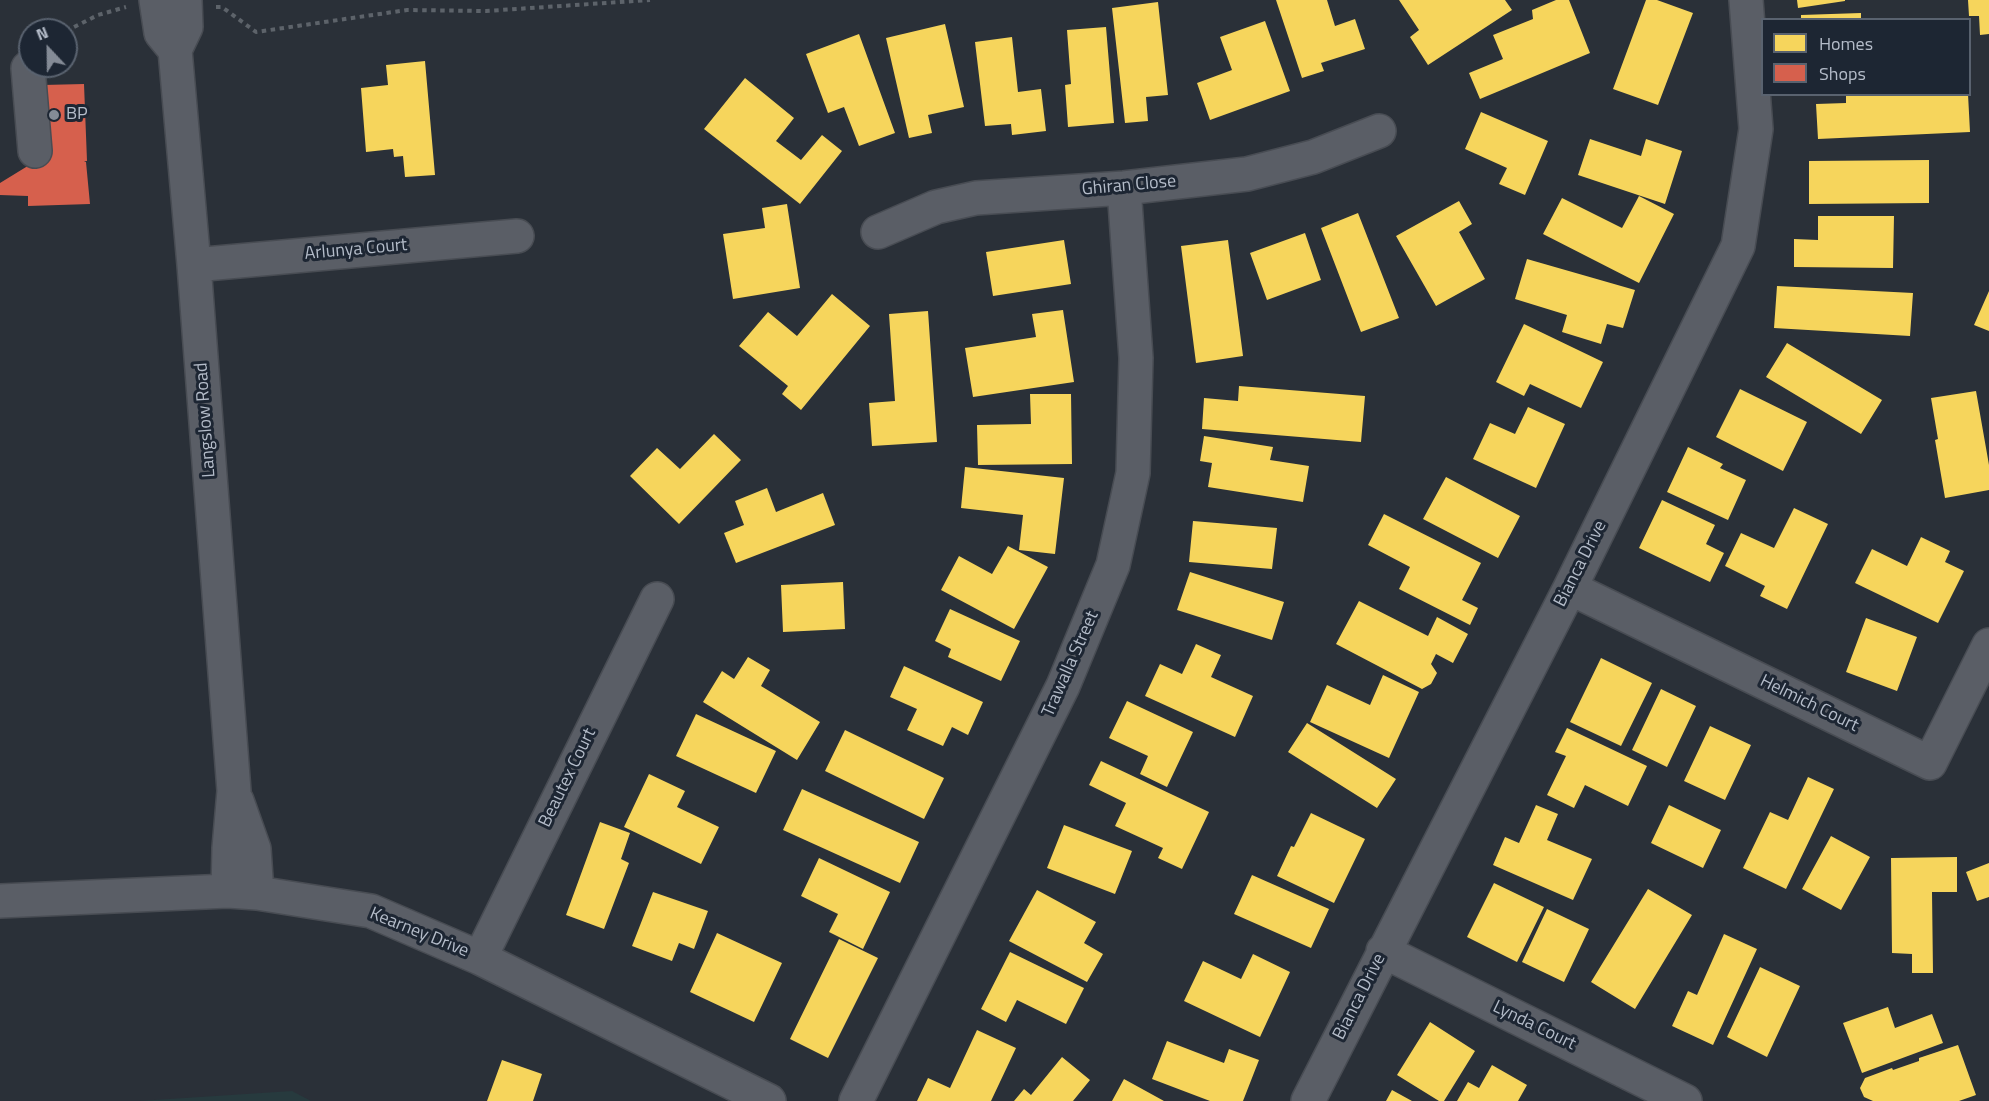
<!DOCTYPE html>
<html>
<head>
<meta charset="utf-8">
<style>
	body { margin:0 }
	#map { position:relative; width:1989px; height:1101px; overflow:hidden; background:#2a3038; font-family:"Titillium Web",sans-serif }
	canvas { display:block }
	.legend { position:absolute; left:1761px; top:18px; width:210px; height:78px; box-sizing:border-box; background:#1d2633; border:2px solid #59626f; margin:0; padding:8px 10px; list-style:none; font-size:18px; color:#b4bcc9 }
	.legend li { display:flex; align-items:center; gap:12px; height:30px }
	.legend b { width:30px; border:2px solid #59626f }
	.north { position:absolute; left:18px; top:18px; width:60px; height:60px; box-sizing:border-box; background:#1d2633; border:2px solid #59626f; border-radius:50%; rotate:338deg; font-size:16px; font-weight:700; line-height:24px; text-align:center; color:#b4bcc9 }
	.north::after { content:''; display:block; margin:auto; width:21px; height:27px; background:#848b96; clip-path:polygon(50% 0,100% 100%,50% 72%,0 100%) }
</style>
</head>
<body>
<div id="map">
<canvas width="1989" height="1101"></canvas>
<ul class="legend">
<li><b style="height:16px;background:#f6d55c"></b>Homes</li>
<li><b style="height:16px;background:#d6604d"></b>Shops</li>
</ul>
<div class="north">N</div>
</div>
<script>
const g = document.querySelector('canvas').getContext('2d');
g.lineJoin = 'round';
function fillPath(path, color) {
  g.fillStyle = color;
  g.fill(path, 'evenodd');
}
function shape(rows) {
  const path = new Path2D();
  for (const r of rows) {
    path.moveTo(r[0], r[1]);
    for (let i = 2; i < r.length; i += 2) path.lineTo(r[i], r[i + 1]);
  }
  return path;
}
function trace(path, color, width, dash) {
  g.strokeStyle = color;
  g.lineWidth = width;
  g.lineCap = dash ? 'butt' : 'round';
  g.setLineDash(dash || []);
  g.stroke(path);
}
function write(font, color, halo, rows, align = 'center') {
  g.font = font + ' "Titillium Web",sans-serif';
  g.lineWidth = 6;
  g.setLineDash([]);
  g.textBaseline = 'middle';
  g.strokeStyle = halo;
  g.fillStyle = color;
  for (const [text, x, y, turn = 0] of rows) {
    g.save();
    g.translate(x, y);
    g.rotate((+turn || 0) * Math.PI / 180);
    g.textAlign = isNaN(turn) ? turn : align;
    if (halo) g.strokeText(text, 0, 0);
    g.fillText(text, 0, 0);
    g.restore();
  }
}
const green = shape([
	[292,1091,311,1101,139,1101]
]);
const homes = shape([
	[1276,0,1327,0,1335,26,1355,19,1365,49,1321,63,1324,71,1302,78],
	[1399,0,1505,0,1512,10,1428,65,1410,37,1419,30],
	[1556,0,1569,0,1590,53,1480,99,1469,73,1503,59,1493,35,1533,19,1532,10],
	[1646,0,1657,0,1693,13,1658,105,1613,89],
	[1797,0,1845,0,1845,1,1798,8],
	[1968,0,1989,0,1989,34,1980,35,1979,16,1969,16],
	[1158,2,1168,95,1146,97,1148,121,1125,123,1112,8],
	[1861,13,1861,20,1801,20,1801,15],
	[1265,21,1290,91,1210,120,1197,83,1232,70,1220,37],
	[945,24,964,107,928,115,932,133,909,138,886,38],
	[1106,27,1114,123,1068,127,1065,85,1071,84,1067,30],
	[859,34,895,133,859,146,844,107,828,113,806,54],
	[1012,37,1018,92,1041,89,1046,131,1012,135,1011,124,985,126,975,42],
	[425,61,435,175,405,177,403,156,394,157,393,149,366,152,361,88,388,85,386,65],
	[745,78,794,118,776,141,801,160,822,135,842,151,800,204,704,129],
	[1846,94,1968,94,1970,132,1818,139,1816,104,1846,103],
	[1481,112,1548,141,1525,195,1499,184,1507,168,1465,149],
	[1590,139,1641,156,1646,139,1682,151,1665,204,1578,175],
	[1929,160,1929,203,1809,204,1809,161],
	[1639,196,1674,214,1639,283,1543,234,1562,198,1622,228],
	[1459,201,1472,224,1459,232,1485,279,1436,306,1396,236],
	[787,204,800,288,733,299,723,234,765,228,762,208],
	[1358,213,1399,318,1361,332,1321,228],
	[1818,216,1894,216,1893,268,1794,267,1794,239,1818,240],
	[1305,233,1321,280,1267,300,1250,253],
	[1064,240,1071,284,993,296,986,252],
	[1228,240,1243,356,1196,363,1181,246],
	[1527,259,1635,290,1623,328,1607,324,1601,344,1562,332,1567,315,1515,299],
	[1777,286,1913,293,1910,336,1774,328],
	[1989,291,1989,331,1974,325],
	[832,294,870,326,801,410,782,394,788,386,739,346,768,312,797,336],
	[1063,310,1074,382,973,397,965,348,1036,337,1032,314],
	[928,311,937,442,872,446,869,403,895,401,889,314],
	[1524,324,1603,362,1581,408,1530,384,1524,396,1496,382],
	[1787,343,1882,400,1861,434,1766,377],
	[1239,386,1365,396,1361,442,1202,429,1204,398,1238,401],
	[1740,389,1807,422,1783,471,1716,437],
	[1976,391,1989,465,1989,490,1945,498,1935,440,1938,439,1931,398],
	[1030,394,1071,394,1072,464,978,465,977,425,1031,424],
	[1528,407,1565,424,1536,488,1473,459,1490,423,1515,434],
	[714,434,741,460,679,524,630,476,657,448,680,469],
	[1204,436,1273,447,1270,460,1309,466,1303,502,1208,487,1212,463,1200,461],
	[1688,447,1723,464,1720,468,1746,480,1728,520,1667,492],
	[965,467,1064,478,1055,554,1019,550,1023,515,961,508],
	[1446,477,1520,516,1498,558,1423,519],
	[767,488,776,512,823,493,835,525,736,563,724,533,744,525,735,501],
	[1662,500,1715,525,1706,544,1724,553,1710,582,1639,548],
	[1794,508,1828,524,1787,609,1760,596,1765,586,1725,566,1741,533,1774,548],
	[1384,514,1481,563,1462,600,1478,608,1470,625,1399,589,1410,567,1368,545],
	[1193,521,1277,528,1272,569,1189,562],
	[1921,537,1950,551,1945,562,1964,571,1938,623,1855,583,1872,549,1907,566],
	[1008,546,1048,567,1014,629,941,590,959,556,992,574],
	[1190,572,1284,602,1272,640,1177,610],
	[843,582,845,629,783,632,781,585],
	[1359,601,1428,636,1437,617,1468,634,1453,663,1436,654,1431,664,1437,673,1431,684,1422,689,1336,644],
	[950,609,1020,641,1001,681,948,657,951,649,935,641],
	[1866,618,1917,637,1897,691,1846,672],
	[1196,644,1221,655,1211,677,1253,696,1235,737,1145,696,1160,664,1182,674],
	[748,657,770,670,761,686,820,722,797,760,703,702,722,671,734,679],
	[1601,658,1652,683,1621,746,1570,722],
	[904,666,983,702,968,735,952,727,943,746,907,730,917,709,890,697],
	[1383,675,1419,692,1389,758,1310,722,1327,685,1370,705],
	[1661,689,1696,706,1667,767,1632,750],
	[1127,701,1193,732,1167,787,1140,774,1148,756,1109,738],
	[696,714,776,751,756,793,676,756],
	[1307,723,1396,779,1377,808,1288,752],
	[1710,726,1751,745,1725,800,1684,781],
	[1567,728,1647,766,1628,806,1585,785,1574,808,1547,795,1566,756,1555,752],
	[845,730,944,778,924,819,825,771],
	[1101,761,1209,812,1182,869,1158,858,1163,848,1115,826,1126,803,1089,785],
	[649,774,685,791,677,807,719,827,701,864,624,827],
	[1808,777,1834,789,1786,889,1743,868,1770,812,1788,820],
	[802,789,919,842,900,883,783,830],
	[1536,805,1558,814,1547,840,1592,859,1573,900,1493,865,1505,837,1519,843],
	[1669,805,1721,830,1703,868,1651,843],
	[1311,813,1365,839,1334,903,1277,876,1291,846,1294,847],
	[600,822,630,833,621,859,629,863,604,929,566,915],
	[1064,825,1132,851,1115,894,1047,868],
	[1831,836,1870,857,1841,910,1802,889],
	[1957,857,1957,892,1932,892,1933,973,1912,973,1912,954,1892,953,1891,858],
	[819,858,890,892,863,949,829,932,838,914,801,896],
	[1989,863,1989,897,1977,901,1966,872],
	[1252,875,1329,909,1311,948,1234,914],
	[1494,883,1544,907,1517,962,1467,937],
	[1648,889,1692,915,1635,1009,1591,982],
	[1037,890,1096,922,1084,943,1103,954,1087,982,1009,941],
	[653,892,708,911,694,949,679,943,672,961,632,946],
	[1547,909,1589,929,1564,982,1522,962],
	[717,933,782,963,754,1022,690,992],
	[1724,934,1757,949,1713,1045,1672,1026,1688,991,1697,995],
	[839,939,878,958,828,1058,790,1039],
	[1010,952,1084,988,1066,1024,1017,1000,1006,1022,981,1009],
	[1253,954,1290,972,1260,1037,1184,1001,1203,961,1241,979],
	[1760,967,1800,986,1767,1057,1727,1037],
	[1888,1007,1895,1028,1932,1014,1943,1043,1862,1073,1843,1023],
	[1430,1022,1475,1051,1444,1101,1439,1101,1397,1075],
	[977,1030,1016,1048,991,1101,917,1101,928,1078,950,1088],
	[1167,1041,1224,1063,1229,1049,1259,1060,1243,1101,1210,1101,1152,1079],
	[1958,1045,1976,1095,1959,1101,1873,1101,1864,1097,1860,1088,1865,1078,1892,1068,1893,1070,1919,1061,1919,1058],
	[1062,1057,1090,1080,1073,1101,1014,1101,1024,1089,1031,1095],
	[502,1060,542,1074,533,1101,487,1101],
	[1492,1065,1527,1085,1518,1101,1457,1101,1468,1082,1479,1088],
	[1124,1079,1164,1101,1112,1101],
	[1392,1090,1412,1101,1386,1101]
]);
const shops = shape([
	[84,84,87,161,84,161,86,162,90,204,28,206,28,196,0,195,0,183,44,156,43,85]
]);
const path = shape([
	[216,7,222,7,256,32,407,10,486,11,650,0],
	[66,31,98,15,126,7]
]);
const minor = shape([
	[156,0,161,33,175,50],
	[185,0,186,27,175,50,194,265,234,791,229,848,228,891],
	[28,68,35,151],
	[878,232,936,207,976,198,1124,188,1247,174,1313,157,1379,131],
	[194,265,517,236],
	[1570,588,1930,763,1989,645],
	[237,801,254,849,257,893],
	[0,901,228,891,257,893,371,911,480,958,769,1101],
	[1383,951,1685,1101],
	[480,958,657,599],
	[856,1101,1063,686,1113,565,1133,473,1136,358,1124,188],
	[1308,1101,1570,588,1738,246,1756,129,1746,0]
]);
const markers = [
	[54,115,6,"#848b96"]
];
const poiNames = [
	["BP",66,115]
];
const streetNames = [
	["Ghiran Close",1129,186,-5],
	["Arlunya Court",356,250,-5],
	["Langslow Road",206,420,-94],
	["Bianca Drive",1581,564,-63],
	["Trawalla Street",1071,664,-66],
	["Helmich Court",1809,704,26],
	["Beautex Court",568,778,-64],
	["Kearney Drive",419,933,22],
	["Bianca Drive",1360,997,-63],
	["Lynda Court",1534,1026,26]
];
fillPath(green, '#273a3e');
fillPath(homes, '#f6d55c');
fillPath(shops, '#d6604d');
trace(minor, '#484c53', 36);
trace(path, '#5d636a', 4, [4.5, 4.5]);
trace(minor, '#5a5e66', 33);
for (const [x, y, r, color] of markers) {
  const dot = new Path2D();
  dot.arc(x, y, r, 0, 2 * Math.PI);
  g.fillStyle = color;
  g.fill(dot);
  trace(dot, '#1d2633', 2);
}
write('18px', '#b4bcc9', '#1d2633', poiNames, 'left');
write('18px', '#b4bcc9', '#1d2633', streetNames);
</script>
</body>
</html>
